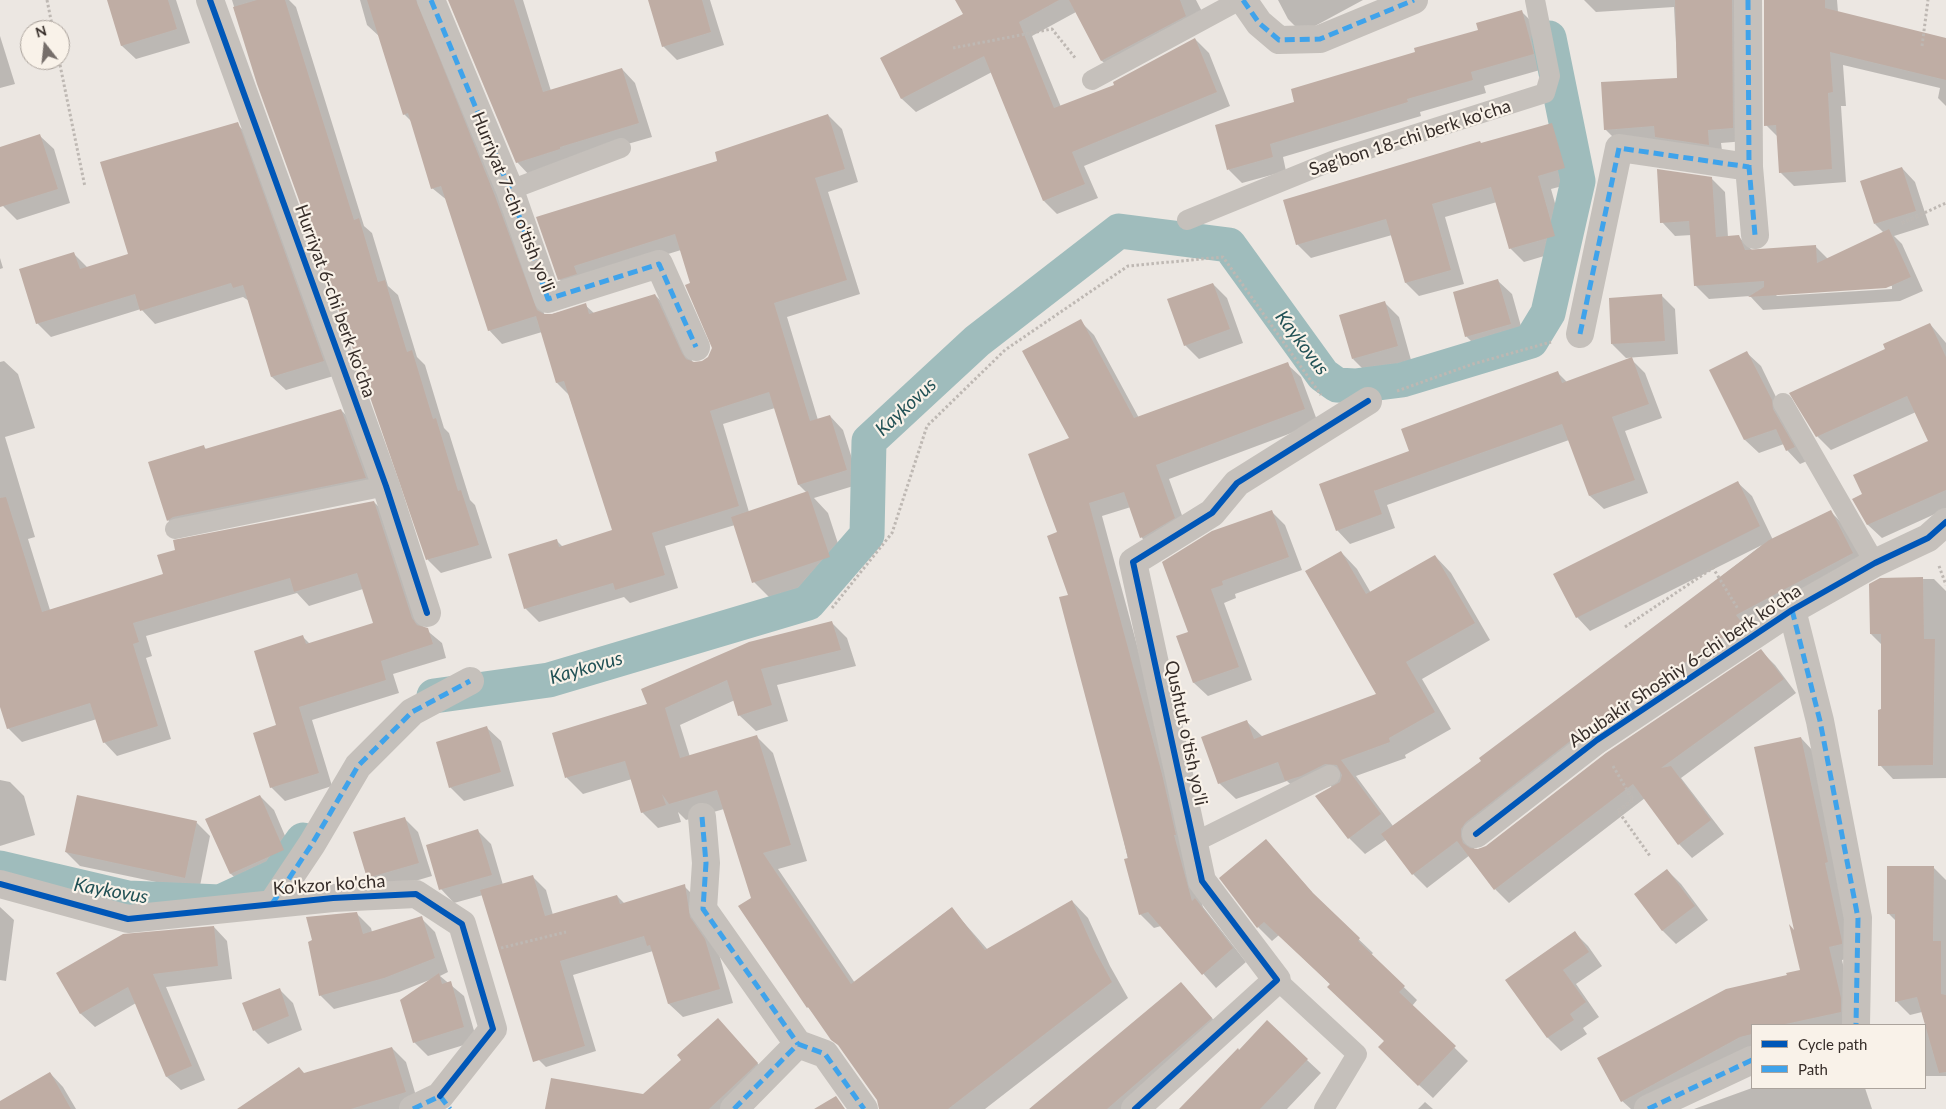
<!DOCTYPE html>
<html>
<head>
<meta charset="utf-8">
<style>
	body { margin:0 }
	#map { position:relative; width:1946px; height:1109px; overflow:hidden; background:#ece7e2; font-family:Lato,sans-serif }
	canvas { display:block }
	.legend { position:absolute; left:1751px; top:1024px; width:175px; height:65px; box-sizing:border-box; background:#f9f2e9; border:1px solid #aba39c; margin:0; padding:6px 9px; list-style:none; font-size:15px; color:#362d29 }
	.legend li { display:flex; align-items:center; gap:10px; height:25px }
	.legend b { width:25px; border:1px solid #aba39c }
	.north { position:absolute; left:20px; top:20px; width:50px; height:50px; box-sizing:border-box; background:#f9f2e9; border:1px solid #aba39c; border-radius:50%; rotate:344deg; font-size:14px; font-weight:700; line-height:20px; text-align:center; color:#362d29 }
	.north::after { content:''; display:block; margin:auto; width:18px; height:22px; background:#766e6a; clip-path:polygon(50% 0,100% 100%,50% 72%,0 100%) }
</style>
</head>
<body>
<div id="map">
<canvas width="1946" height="1109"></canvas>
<ul class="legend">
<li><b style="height:6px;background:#0057b8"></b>Cycle path</li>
<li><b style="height:6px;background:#3fa3eb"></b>Path</li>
</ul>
<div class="north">N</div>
</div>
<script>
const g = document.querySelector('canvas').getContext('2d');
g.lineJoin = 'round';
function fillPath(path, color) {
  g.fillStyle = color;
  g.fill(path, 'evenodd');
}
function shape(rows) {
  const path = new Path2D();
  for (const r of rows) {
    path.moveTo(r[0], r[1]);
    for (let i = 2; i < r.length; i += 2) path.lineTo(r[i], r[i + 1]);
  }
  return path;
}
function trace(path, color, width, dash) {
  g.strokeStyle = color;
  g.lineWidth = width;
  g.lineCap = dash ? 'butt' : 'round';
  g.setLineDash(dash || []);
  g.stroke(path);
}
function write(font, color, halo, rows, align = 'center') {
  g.font = font + ' Lato,sans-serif';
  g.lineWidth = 4.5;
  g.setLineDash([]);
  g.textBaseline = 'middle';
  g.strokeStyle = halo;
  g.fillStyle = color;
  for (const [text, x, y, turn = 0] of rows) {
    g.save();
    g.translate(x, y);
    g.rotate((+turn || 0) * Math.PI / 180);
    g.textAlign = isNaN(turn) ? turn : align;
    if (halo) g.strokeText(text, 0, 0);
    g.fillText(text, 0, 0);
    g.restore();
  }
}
const shadow = shape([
	[108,0,176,0,190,43,136,59,122,46],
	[232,0,289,0,296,7,364,226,372,233,388,286,398,295,417,357,425,365,444,428,449,433,470,500,475,505,492,558,441,573,428,560,373,399,361,357,355,351,258,84],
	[360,0,437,0,545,316,585,305,595,314,655,295,669,309,693,363,703,362,710,356,713,349,681,250,587,279,573,293,559,279,538,218,719,162,828,115,842,129,858,182,828,192,860,294,787,317,818,420,830,416,843,430,860,484,814,498,828,513,849,577,774,602,754,582,735,525,665,546,678,588,630,603,624,597,539,622,525,608,556,540,563,547,614,531,569,395,557,383,542,332,502,344,489,330,448,201,432,188,412,122,404,114,380,37,367,25],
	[775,408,799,485,807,493,749,512,723,424],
	[449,0,523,0,551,91,622,69,635,83,652,137,572,160,530,176,517,162],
	[649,0,710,0,724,45,677,60,663,46],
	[957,0,1196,0,1208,23,1116,74,1102,61,1076,12,1032,36,1061,107,1116,85,1195,39,1209,53,1230,106,1084,166,1098,198,1057,214,1044,201,992,72,916,112,902,99,881,58,965,15],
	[1278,0,1363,0,1302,33,1288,19],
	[1584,0,1754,0,1746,141,1721,143,1723,158,1619,143,1605,129,1678,79,1674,7,1596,12],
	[1765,0,1837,0,1838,12,1946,40,1946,106,1938,98,1940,88,1843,65,1846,106,1841,106,1846,182,1794,186,1780,172,1778,137,1766,125],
	[1521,11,1535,25,1547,68,1484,86,1486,93,1420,112,1421,116,1283,157,1286,171,1242,183,1229,170,1216,126,1296,103,1416,53,1479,31],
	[0,36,15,84,0,88],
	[237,124,251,138,337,375,286,390,272,377,249,301,243,297,155,324,141,309,51,337,37,323,74,254,88,268,130,255],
	[1552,124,1565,138,1578,182,1551,189,1568,249,1524,262,1510,248,1497,202,1445,217,1464,284,1419,296,1406,283,1392,235,1311,258,1297,244,1482,144],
	[40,136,54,149,70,203,17,220,3,206,0,196,0,148],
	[1902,168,1915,182,1929,225,1894,236,1902,244,1923,291,1900,301,1763,310,1750,296,1709,299,1695,285,1692,235,1675,236,1662,222,1711,178,1725,192,1728,237,1739,237,1753,251,1815,246,1828,259,1884,233,1875,224],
	[1892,286,1892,289,1777,296,1775,294],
	[0,258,3,268,0,269],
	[1498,281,1512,294,1524,337,1480,350,1466,336],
	[1213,284,1227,298,1243,343,1199,359,1185,345],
	[1661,295,1675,309,1678,354,1626,358,1612,344],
	[1385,303,1399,317,1411,360,1366,372,1353,359],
	[1080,321,1094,335,1139,418,1287,364,1301,377,1318,423,1169,479,1188,532,1155,551,1142,538,1131,507,1102,516,1176,789,1187,849,1203,907,1246,962,1216,988,1161,926,1154,928,1140,914,1070,596,1058,533,1071,439],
	[1930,324,1946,343,1946,509,1882,538,1868,525,1854,500,1863,495,1929,442,1916,412,1831,450,1817,436,1887,350],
	[1747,353,1761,366,1807,461,1800,464,1787,450,1784,444,1759,453,1745,440],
	[1631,359,1645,373,1662,418,1625,431,1648,493,1604,509,1590,496,1569,440,1387,505,1395,528,1350,544,1337,530,1411,452,1558,373,1567,382],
	[4,361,18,374,35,428,5,437,35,537,28,539,50,610,164,575,374,502,388,516,424,628,442,643,446,658,393,674,399,693,312,720,332,786,285,801,271,787,278,726,303,637,310,644,374,624,363,589,309,606,297,593,146,636,152,656,146,658,171,739,117,756,104,742,97,719,22,742,8,728,0,703,0,362],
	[341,410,355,424,379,491,181,534,168,520,203,446,207,450],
	[1738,483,1752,496,1773,540,1830,511,1844,525,1866,567,1475,843,1474,850,1486,847,1761,651,1775,665,1796,693,1681,778,1724,834,1692,858,1679,844,1645,798,1509,903,1495,889,1470,855,1427,888,1413,874,1387,839,1365,854,1349,838,1331,786,1303,796,1287,781,1236,799,1219,783,1247,722,1263,737,1378,695,1341,552,1357,569,1371,593,1435,556,1451,573,1490,640,1422,679,1451,729,1405,755,1406,758,1356,776,1393,826,1482,761,1762,545,1590,631,1577,617],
	[1271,511,1285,525,1302,570,1235,594,1236,598,1224,603,1252,680,1208,696,1194,683,1189,633,1164,563],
	[1881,579,1934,579,1946,591,1946,778,1893,779,1880,765,1883,711,1882,645,1871,634],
	[831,622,847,638,856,666,777,685,788,721,756,731,739,715,735,700,680,725,690,757,757,737,773,753,807,861,778,869,855,983,951,908,988,950,1072,901,1088,918,1110,966,1128,998,985,1109,880,1109,878,1099,843,1050,808,1007,740,907,752,898,724,809,686,820,678,812,681,822,658,828,642,812,632,779,583,794,567,778,554,734,648,704],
	[487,728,501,741,514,786,464,801,450,787],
	[1801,738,1814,752,1855,957,1842,960,1854,1013,1854,1025,1752,1025,1752,1051,1643,1109,1631,1109,1621,1100,1788,976,1801,971,1796,932],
	[0,780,10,782,24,796,35,835,0,846],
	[260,796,274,810,297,864,245,887,231,874,207,820],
	[404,818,418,832,432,876,381,891,368,878],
	[196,822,210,836,199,891,80,866,66,852],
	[477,830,491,844,503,885,532,876,546,890,553,915,617,896,625,904,684,886,698,900,719,954,733,1003,683,1017,669,1004,653,951,573,975,596,1051,546,1067,532,1053,483,895,454,903,441,889],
	[1266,840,1323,905,1373,953,1371,955,1417,1000,1412,1006,1468,1061,1433,1098,1393,1061,1385,1041,1331,985,1279,935,1272,941,1258,927],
	[1933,867,1946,880,1946,1076,1925,1076,1925,1025,1922,1025,1926,1024,1922,1012,1910,1015,1896,1001,1896,921,1888,913],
	[1667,870,1681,884,1708,920,1676,944,1662,930],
	[0,907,14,920,6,981,0,980],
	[357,914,371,928,372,932,421,918,435,932,448,972,440,976,464,996,477,1041,428,1056,414,1042,432,979,399,992,334,1009,320,995],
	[214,927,227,941,232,979,166,987,205,1080,181,1090,167,1077,136,1003,95,1027,81,1014,58,973],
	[1575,933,1588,946,1602,966,1576,984,1599,1017,1583,1028,1587,1034,1561,1051,1548,1038,1507,980],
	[1181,983,1227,1035,1142,1109,1033,1109],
	[279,989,293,1003,302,1030,268,1044,254,1030],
	[731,1034,770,1077,736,1109,627,1109],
	[392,1048,406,1062,419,1106,409,1109,262,1109,305,1074],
	[1239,1052,1307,1060,1321,1073,1287,1109,1181,1109],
	[50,1073,63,1087,76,1109,13,1109],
	[1752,1088,1865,1088,1872,1109,1694,1109],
	[1425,1102,1433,1109,1418,1109]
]);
const canal = shape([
	[434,696,549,680,808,603,867,535,869,441,977,341,1119,231,1229,245,1323,375,1337,385,1355,386,1402,380,1531,341,1548,313,1578,181,1549,38],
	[0,868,128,898,220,902,278,875,303,840]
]);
const building = shape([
	[107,0,168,0,177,29,121,46],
	[257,0,285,0,354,220,359,218,378,282,385,280,407,352,412,350,433,419,436,418,458,491,461,490,479,545,426,560,371,400,358,351,354,352,257,84,233,7],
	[367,0,416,0,495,196,537,310,544,314,552,314,586,303,589,314,655,294,682,353,686,359,694,362,702,361,708,357,712,348,685,285,690,283,675,234,574,266,577,274,558,280,536,217,717,161,715,152,828,114,845,169,815,178,847,280,774,303,810,421,830,415,847,470,798,485,769,392,710,411,739,506,652,533,665,575,615,590,613,583,524,609,508,554,557,539,559,547,612,530,564,381,556,383,536,316,488,331,441,186,431,189,408,113,403,115],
	[448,0,514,0,543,92,622,68,639,123,560,147,560,149,516,163],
	[648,0,702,0,711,32,662,47],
	[955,0,1059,0,1019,22,1054,108,1114,85,1113,82,1195,38,1217,92,1072,152,1085,184,1043,201,984,56,901,99,880,58,963,14],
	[1069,0,1180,0,1186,16,1101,61],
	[1675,0,1732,0,1733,128,1708,130,1709,145,1655,137,1654,126,1604,130,1601,82,1677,78],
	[1764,0,1825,0,1825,8,1946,38,1946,80,1830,52,1833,92,1828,93,1832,169,1779,173,1776,125,1764,126],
	[1522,10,1534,54,1471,72,1473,80,1407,99,1408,102,1270,144,1273,157,1227,170,1215,125,1294,102,1291,89,1415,52,1414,48,1478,30,1476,23],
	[238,122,324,361,271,377,243,285,233,288,231,283,140,311,135,294,36,324,19,269,74,252,80,269,128,254,100,162],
	[1552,123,1565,168,1538,176,1555,236,1509,249,1491,187,1432,204,1451,270,1405,283,1386,219,1296,245,1283,200,1480,141,1481,143],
	[40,134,58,189,0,207,0,147],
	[1902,167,1916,211,1874,224,1860,181],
	[1657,169,1712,177,1716,237,1739,235,1745,250,1816,245,1817,263,1889,229,1911,277,1886,288,1748,297,1764,287,1764,281,1694,286,1689,221,1660,223],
	[1498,279,1511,324,1465,337,1453,292],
	[1213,283,1230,329,1184,346,1167,299],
	[1662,294,1665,341,1611,344,1609,298],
	[1385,301,1398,346,1352,359,1339,315],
	[1081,319,1134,418,1288,362,1305,409,1156,465,1175,518,1143,537,1140,538,1124,492,1089,503,1162,774,1176,835,1174,835,1192,901,1195,898,1233,948,1202,975,1148,912,1139,915,1124,859,1128,858,1059,597,1068,595,1047,536,1057,532,1028,454,1069,438,1022,351],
	[1930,323,1946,357,1946,490,1867,525,1852,499,1862,494,1853,475,1928,441,1907,396,1816,437,1789,393,1885,349,1883,344],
	[1747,351,1772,400,1773,409,1795,447,1786,451,1776,429,1744,440,1709,370],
	[1632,357,1649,404,1612,417,1635,480,1589,496,1562,424,1374,491,1382,514,1336,531,1319,484,1409,451,1401,429,1558,371,1562,383],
	[341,409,366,478,173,517,167,521,148,462,204,445,205,449],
	[1738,481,1760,526,1576,618,1553,574],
	[808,491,830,557,752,583,731,517],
	[6,497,42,612,163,574,157,555,175,550,173,540,374,501,412,618,417,625,428,628,433,644,381,661,386,680,299,707,319,773,270,788,253,733,276,725,254,651,303,635,306,644,373,623,357,573,294,592,290,578,133,623,139,642,133,644,158,726,103,743,90,703,7,729,0,707,0,498],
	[1272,510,1289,557,1222,581,1223,585,1211,589,1239,667,1193,683,1176,636,1188,632,1162,562,1212,531],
	[1831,510,1853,553,1736,615,1743,624,1587,728,1466,822,1461,829,1461,836,1463,843,1470,848,1478,849,1486,846,1606,753,1761,649,1784,679,1661,768,1671,766,1711,820,1678,845,1633,784,1494,890,1457,841,1412,875,1381,834,1481,761,1479,758,1769,540],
	[1341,551,1366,594,1435,555,1475,623,1406,662,1435,712,1389,738,1390,742,1341,760,1381,814,1348,839,1315,796,1340,782,1342,775,1337,765,1325,764,1301,776,1285,781,1278,762,1218,784,1201,737,1247,720,1254,739,1376,694,1305,571],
	[1923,577,1924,639,1935,639,1933,765,1878,766,1878,710,1881,709,1881,634,1870,634,1869,584,1880,578],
	[832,621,841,650,761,669,772,705,738,716,727,680,665,708,680,758,757,735,791,845,763,853,851,984,952,907,985,950,1072,900,1094,949,1112,982,948,1109,879,1109,877,1100,838,1045,831,1040,808,1007,807,1008,738,906,751,898,717,790,669,804,662,794,666,805,641,813,625,761,565,778,552,733,647,704,641,689,749,642],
	[487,726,501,772,449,788,436,742],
	[1801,737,1828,862,1825,863,1842,941,1842,944,1829,947,1841,998,1841,1012,1781,1025,1752,1025,1752,1034,1740,1037,1621,1102,1597,1058,1726,989,1787,975,1786,973,1800,970,1789,924,1794,930,1754,747],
	[77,795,197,821,185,878,65,852],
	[260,795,284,850,230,874,205,819],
	[405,817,419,863,367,878,353,832],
	[478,829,492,875,439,890,426,845],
	[1266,839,1313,893,1360,938,1358,941,1405,986,1399,992,1456,1046,1418,1086,1378,1047,1384,1041,1327,987,1330,984,1264,922,1257,928,1219,878],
	[1887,866,1934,866,1933,941,1941,941,1941,994,1946,995,1946,1072,1939,1073,1917,997,1895,1002,1895,914,1887,914],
	[1667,869,1695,906,1662,931,1634,894],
	[533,875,545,916,617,895,620,904,685,884,690,917,705,939,720,989,668,1004,650,945,647,946,644,936,560,961,585,1046,533,1062,480,890],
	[357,912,363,934,422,916,435,958,384,978,319,996,308,942,312,940,306,917],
	[214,926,218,966,153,974,192,1066,166,1077,128,987,80,1014,56,973,123,934],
	[1575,931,1589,952,1563,970,1586,1002,1570,1014,1574,1020,1547,1038,1505,980],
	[439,973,442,984,451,981,464,1027,413,1043,400,1000],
	[1181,982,1212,1018,1107,1109,1029,1109],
	[280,988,289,1016,253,1031,242,1003],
	[718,1018,758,1063,709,1109,545,1109,551,1078,643,1094,681,1060,677,1055],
	[1267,1020,1308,1059,1260,1109,1179,1109,1238,1048,1239,1050],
	[392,1047,406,1092,351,1109,237,1109,299,1067,304,1073],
	[50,1072,71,1109,0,1109,0,1101],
	[836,1096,845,1109,814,1109]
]);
const path = shape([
	[47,0,53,30],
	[1922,46,1928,0],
	[953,48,1052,29,1076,59],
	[59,60,85,187],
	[1902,223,1946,203],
	[1397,391,1473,364,1551,342],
	[1939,566,1946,585],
	[832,608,892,533,927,426,1005,350,1128,266,1223,257,1321,395],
	[1625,627,1713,568,1738,609],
	[1613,766,1633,800,1618,811,1650,856],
	[501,948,566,932]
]);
const service = shape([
	[1092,80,1240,0],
	[510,190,621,148],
	[1187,220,1337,159,1545,93,1550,76,1535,0],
	[1783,403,1875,563],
	[175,529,386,486],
	[1195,842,1330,775],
	[1277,980,1357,1054,1324,1109]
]);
const minor = shape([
	[210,0,386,486,427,613],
	[431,0,510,190,548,299,659,264,696,347],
	[1243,0,1259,23,1279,40,1320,39,1414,0],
	[1748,0,1749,167,1755,235],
	[1580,334,1619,148,1749,167],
	[1792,610,1820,721,1858,918,1856,1025],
	[702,817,706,863,703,909,798,1044],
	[1476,834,1597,740,1792,610,1875,563,1928,538,1946,522],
	[0,884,128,919,333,898,416,894,462,924,493,1029,440,1096],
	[272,904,312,844,358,766,412,712,470,681],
	[798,1044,825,1054,864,1109],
	[413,1109,440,1096],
	[734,1109,798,1044],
	[1135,1109,1277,980,1202,881,1133,562,1212,513,1237,483,1368,401],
	[1648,1109,1752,1060]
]);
const quiet = shape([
	[431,0,510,190,548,299,659,264,696,347],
	[1243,0,1259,23,1279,40,1320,39,1414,0],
	[1748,0,1749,167,1755,235],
	[1580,334,1619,148,1749,167],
	[1792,610,1820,721,1858,918,1856,1025],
	[702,817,706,863,703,909,798,1044],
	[272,904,312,844,358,766,412,712,470,681],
	[798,1044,825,1054,864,1109],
	[440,1096,450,1109],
	[413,1109,440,1096],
	[734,1109,798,1044],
	[1648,1109,1752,1060]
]);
const cycleway = shape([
	[210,0,386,486,427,613],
	[1476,834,1597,740,1792,610,1875,563,1928,538,1946,522],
	[0,884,128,919,333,898,416,894,462,924,493,1029,440,1096],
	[1135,1109,1277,980,1202,881,1133,562,1212,513,1237,483,1368,401]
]);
const streetNames = [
	["Sag'bon 18-chi berk ko'cha",1410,138,-18],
	["Hurriyat 7-chi o'tish yo'li",513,202,68],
	["Hurriyat 6-chi berk ko'cha",335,301,70],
	["Abubakir Shoshiy 6-chi berk ko'cha",1685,666,-34],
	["Qushtut o'tish yo'li",1186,733,78],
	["Ko'kzor ko'cha",329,885,-4]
];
const waterNames = [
	["Kaykovus",1302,343,53],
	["Kaykovus",906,407,-43],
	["Kaykovus",586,668,-16],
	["Kaykovus",111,891,10]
];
fillPath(shadow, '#0003');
trace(canal, '#9fbcbc', 35);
fillPath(building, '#bfada4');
trace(path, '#beb8b3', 3, [2.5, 2.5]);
trace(service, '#c5c0bb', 20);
trace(minor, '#c5c0bb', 28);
trace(quiet, '#3fa3eb', 5, [10, 5]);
trace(cycleway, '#0057b8', 6);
write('18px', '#362d29', '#f9f2e9', streetNames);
write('italic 19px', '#215155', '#f9f2e9', waterNames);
</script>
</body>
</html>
